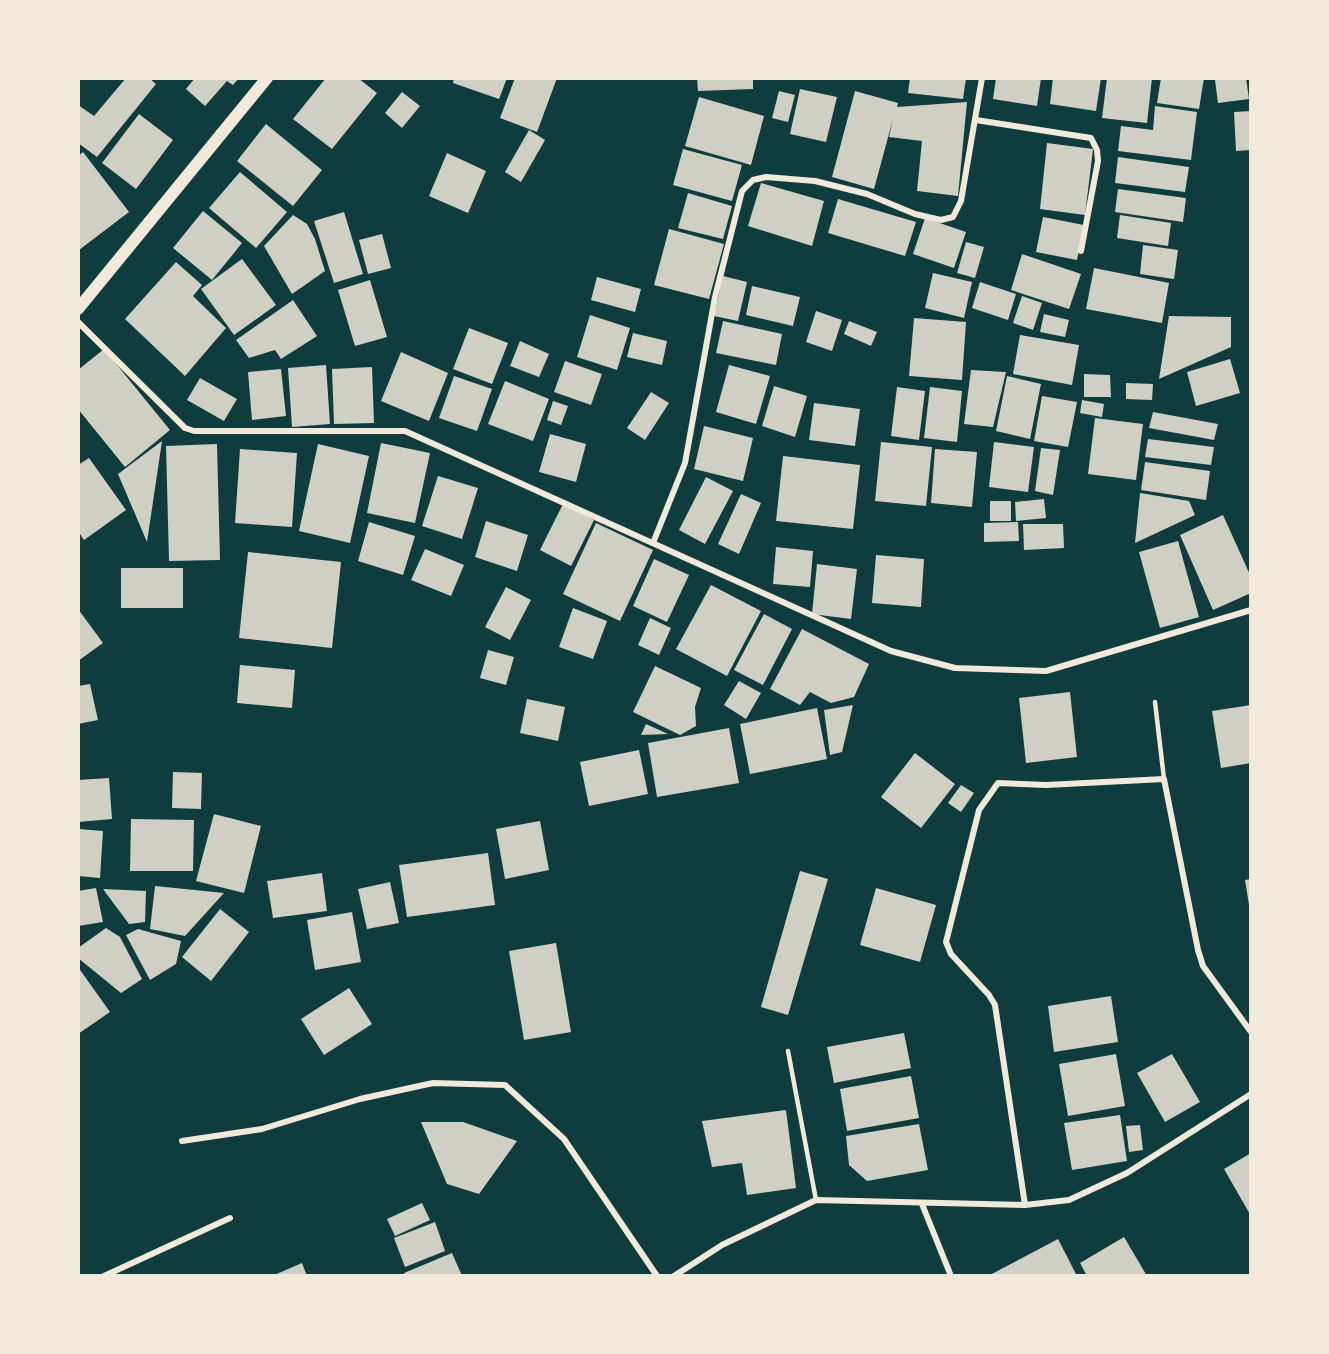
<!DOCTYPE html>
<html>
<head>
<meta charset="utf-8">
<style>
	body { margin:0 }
	#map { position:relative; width:1329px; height:1354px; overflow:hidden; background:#0f3d3e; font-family:Overpass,sans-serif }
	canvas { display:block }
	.frame { position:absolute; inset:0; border:80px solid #f1e9da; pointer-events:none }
</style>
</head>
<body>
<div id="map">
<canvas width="1329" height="1354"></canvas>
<div class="frame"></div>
</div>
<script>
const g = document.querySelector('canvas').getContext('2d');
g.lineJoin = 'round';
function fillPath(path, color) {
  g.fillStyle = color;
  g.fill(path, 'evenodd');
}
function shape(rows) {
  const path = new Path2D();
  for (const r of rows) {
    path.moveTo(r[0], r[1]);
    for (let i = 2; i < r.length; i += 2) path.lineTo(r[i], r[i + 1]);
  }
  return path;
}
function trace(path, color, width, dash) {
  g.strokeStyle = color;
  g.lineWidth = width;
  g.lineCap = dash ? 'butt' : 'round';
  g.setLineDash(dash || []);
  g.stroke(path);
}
const building = shape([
	[126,78,149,78,156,84,97,157,78,143,78,105,94,116],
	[195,78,239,78,233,85,227,81,205,106,186,89],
	[326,78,358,78,377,93,332,149,293,119],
	[454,78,507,78,499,99,453,83],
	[515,78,557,78,537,132,500,118],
	[697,78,753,78,753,89,698,91],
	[910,78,966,78,963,99,908,93],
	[996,78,1041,78,1037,106,993,99],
	[1053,78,1101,78,1096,111,1050,104],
	[1107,78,1152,78,1147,123,1102,118],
	[1161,78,1204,78,1199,109,1157,103],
	[1228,78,1246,78,1249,99,1218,103,1215,80],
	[800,89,837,97,826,142,790,134],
	[779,91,795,95,788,122,772,118],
	[855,91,898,103,897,107,967,102,958,196,917,191,922,141,889,137,893,119,874,189,832,177],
	[402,92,420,106,402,128,385,113],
	[699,97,764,116,751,165,685,146],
	[1155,106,1197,112,1191,160,1118,151,1121,126,1153,130],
	[1251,111,1251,150,1236,151,1234,112],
	[139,114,173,140,136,189,102,163],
	[266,124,322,170,293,206,237,161],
	[529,130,545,140,521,182,505,172],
	[1047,143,1093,149,1085,215,1040,209],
	[683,149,742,165,732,201,673,185],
	[83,152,129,212,79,250,78,156],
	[447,153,486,171,468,213,429,196],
	[1118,157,1189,167,1185,192,1115,183],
	[240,172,287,212,256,248,209,208],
	[761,183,824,201,812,246,748,226],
	[1118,189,1186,198,1183,222,1115,212],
	[688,193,732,206,723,239,678,228],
	[838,199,916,222,905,256,828,233],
	[203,211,242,243,212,280,173,248],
	[344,212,363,274,334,283,314,221],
	[293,215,307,224,315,239,325,271,292,294,264,246],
	[1120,215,1171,223,1168,246,1117,238],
	[1043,217,1084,225,1077,260,1036,252],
	[925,218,966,232,954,268,913,254],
	[669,229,724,244,709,299,654,285],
	[382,234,391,268,368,274,359,240],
	[966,242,984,247,975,278,957,273],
	[1143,245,1178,250,1174,279,1140,274],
	[1022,254,1081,274,1069,309,1011,290],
	[242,259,276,305,234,335,201,289],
	[176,262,202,285,193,296,226,328,185,376,125,319],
	[1094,268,1169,283,1162,323,1086,309],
	[933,273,972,282,964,318,925,308],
	[723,276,747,282,738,321,714,316],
	[597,277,641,289,635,312,591,300],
	[370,280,387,337,355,346,338,290],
	[980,282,1016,294,1008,320,972,308],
	[752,286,800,297,793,326,746,315],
	[1022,296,1042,303,1033,330,1013,323],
	[293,300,317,336,281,359,275,350,249,358,236,340],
	[816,311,842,320,832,351,806,342],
	[1044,314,1069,320,1065,337,1040,332],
	[590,315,630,328,617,370,577,357],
	[1169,316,1231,317,1231,347,1159,379],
	[914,318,966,322,962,380,909,376],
	[723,321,782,334,776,365,716,353],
	[849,321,877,332,871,346,844,334],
	[469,328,508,343,492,384,453,369],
	[633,333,667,341,662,365,627,357],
	[1020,335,1079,345,1072,385,1013,374],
	[520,341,549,354,539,377,510,366],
	[104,349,170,430,125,467,78,409,78,370],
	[401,352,448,373,429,421,381,401],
	[1230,359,1240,393,1196,406,1187,372],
	[565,361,602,374,591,405,554,392],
	[326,365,330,424,292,427,288,368],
	[729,365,770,376,756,424,716,412],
	[372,367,374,423,334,424,332,369],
	[281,369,286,416,252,420,248,372],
	[971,370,1006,372,993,427,964,424],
	[1084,374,1110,375,1111,397,1084,397],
	[454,376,492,389,477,431,439,418],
	[1007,376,1041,384,1030,439,996,431],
	[200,378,237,399,224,421,187,400],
	[505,381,549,399,533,441,488,424],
	[1126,383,1153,384,1152,400,1126,399],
	[774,386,807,396,795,437,762,426],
	[897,387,925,391,919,440,891,436],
	[930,387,962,391,957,442,924,438],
	[651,392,669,403,645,440,627,428],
	[1042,396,1077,402,1068,447,1034,441],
	[1082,400,1104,404,1102,417,1080,413],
	[553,401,568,406,561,425,547,420],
	[814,403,860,409,855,446,809,440],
	[1153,412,1218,424,1214,440,1149,428],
	[1095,418,1143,424,1136,480,1088,474],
	[704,426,753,438,743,481,694,469],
	[550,434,586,444,576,482,539,472],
	[1148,439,1214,447,1211,465,1145,457],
	[162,441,147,542,118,474],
	[881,442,932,447,926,506,875,501],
	[994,442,1034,447,1028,492,989,487],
	[381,443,430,453,415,523,367,513],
	[217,444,220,560,169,561,166,446],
	[318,444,369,456,350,543,299,531],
	[1041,448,1060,450,1053,495,1035,491],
	[240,449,297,453,292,527,235,523],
	[935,449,977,452,972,507,931,503],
	[783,456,860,465,853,529,776,521],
	[89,458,126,510,84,540,78,531,78,465],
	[1145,462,1210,471,1206,500,1141,490],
	[438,476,478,488,462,539,422,526],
	[706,477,733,491,705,544,679,530],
	[1140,493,1189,501,1195,515,1135,543],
	[741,494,761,503,739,554,718,544],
	[1044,499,1046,518,1016,521,1015,502],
	[990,501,1011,501,1011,521,990,521],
	[563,504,594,520,571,566,540,550],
	[1223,515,1251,577,1251,593,1213,610,1180,535],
	[486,521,528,535,517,571,475,557],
	[369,522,415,536,403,575,358,561],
	[1018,522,1019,541,984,542,984,523],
	[596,523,653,550,620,621,563,594],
	[1023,524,1063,524,1064,548,1024,550],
	[1178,541,1199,617,1160,628,1139,552],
	[776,547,813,551,810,587,773,584],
	[425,549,464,565,451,596,411,580],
	[248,552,341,562,332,648,239,638],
	[876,555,924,559,921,607,872,603],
	[654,559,689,575,667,622,633,606],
	[817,564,857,569,851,619,812,614],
	[121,568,183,568,183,608,121,608],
	[711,585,761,611,727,676,676,649],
	[506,587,531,600,510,640,485,627],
	[573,608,607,621,593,659,559,647],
	[78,609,103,643,78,661],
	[764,614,792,629,763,685,734,670],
	[650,618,671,628,659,655,638,645],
	[802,629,869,664,854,697,831,703,810,692,800,705,770,689],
	[488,650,514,657,506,685,480,678],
	[240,665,295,670,292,708,237,703],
	[655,666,701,688,695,707,696,726,680,735,633,712],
	[739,681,761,693,746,719,724,705],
	[90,684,98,720,78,724,78,686],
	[1070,692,1077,757,1026,763,1019,698],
	[527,699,565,707,558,741,520,733],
	[853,705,842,752,830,755,824,710],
	[1251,705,1251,763,1221,768,1212,711],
	[817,708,827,759,750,774,740,724],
	[646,724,668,734,641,735],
	[729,728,739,783,657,797,648,743],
	[639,750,648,794,589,806,580,762],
	[915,753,955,784,921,828,881,797],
	[173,772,202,773,201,809,172,808],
	[109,778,112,819,78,822,78,780],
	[961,785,974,793,961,812,948,803],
	[214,814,261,826,244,893,196,881],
	[131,819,194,820,193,871,130,871],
	[540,821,549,870,505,879,496,829],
	[78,829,103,831,100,878,78,876],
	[488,853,495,905,407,917,399,865],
	[800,871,828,879,788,1015,761,1007],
	[322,873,327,911,273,918,267,881],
	[1251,879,1251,911,1250,911,1245,880],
	[390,882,399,923,367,929,358,889],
	[155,886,224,893,185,936,150,929],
	[96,888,103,922,78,926,78,891],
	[876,888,936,905,920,962,860,945],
	[103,889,146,891,145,922,129,924],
	[220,909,249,932,211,981,182,957],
	[352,912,361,962,315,970,307,920],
	[106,928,120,937,142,979,121,993,78,958,78,948],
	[138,929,181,941,176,964,150,980,126,935],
	[556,943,571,1032,524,1040,509,951],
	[78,967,110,1012,78,1034],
	[349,988,372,1024,324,1055,301,1019],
	[1111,996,1118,1042,1054,1052,1048,1006],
	[904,1033,911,1068,834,1083,827,1047],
	[1116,1054,1125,1106,1068,1116,1059,1064],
	[1172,1054,1200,1102,1165,1122,1137,1073],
	[911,1076,919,1118,847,1131,840,1089],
	[786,1110,796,1188,747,1195,742,1163,712,1167,702,1121],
	[1120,1115,1127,1161,1072,1170,1064,1123],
	[421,1122,463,1122,517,1141,479,1194,447,1184],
	[919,1124,928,1170,867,1181,849,1165,846,1136],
	[1140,1125,1143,1150,1129,1152,1126,1126],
	[1251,1153,1251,1216,1224,1169],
	[422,1203,430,1220,395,1236,387,1219],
	[435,1222,445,1251,405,1267,394,1238],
	[1124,1237,1147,1276,1087,1276,1080,1263],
	[1058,1239,1077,1276,988,1276],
	[452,1253,462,1276,405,1276,404,1273],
	[302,1263,307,1276,272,1276]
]);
const service = shape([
	[1155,702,1164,779],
	[788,1051,816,1200]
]);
const minor = shape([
	[976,120,1091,138,1097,150,1098,161,1081,251],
	[78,322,185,428,194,431,405,431,891,651,955,668,1046,671,1251,610],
	[653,543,685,463,715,297,742,191,753,180,766,177,815,181,867,194,915,214,941,220,953,217,961,201,982,78],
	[182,1141,262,1129,360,1099,433,1083,505,1085,564,1139,657,1276],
	[922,1204,951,1276],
	[1025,1205,995,1005,989,995,951,954,946,942,979,810,998,783,1046,785,1164,779,1198,950,1203,966,1251,1032],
	[104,1276,230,1218],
	[674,1276,722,1245,816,1200,1025,1205,1069,1200,1127,1173,1251,1094]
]);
const secondary = shape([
	[78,309,267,78]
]);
fillPath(building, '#cfcfc3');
trace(service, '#f1e9da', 4.5);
trace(minor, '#f1e9da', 6);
trace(secondary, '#f1e9da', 12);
</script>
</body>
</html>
